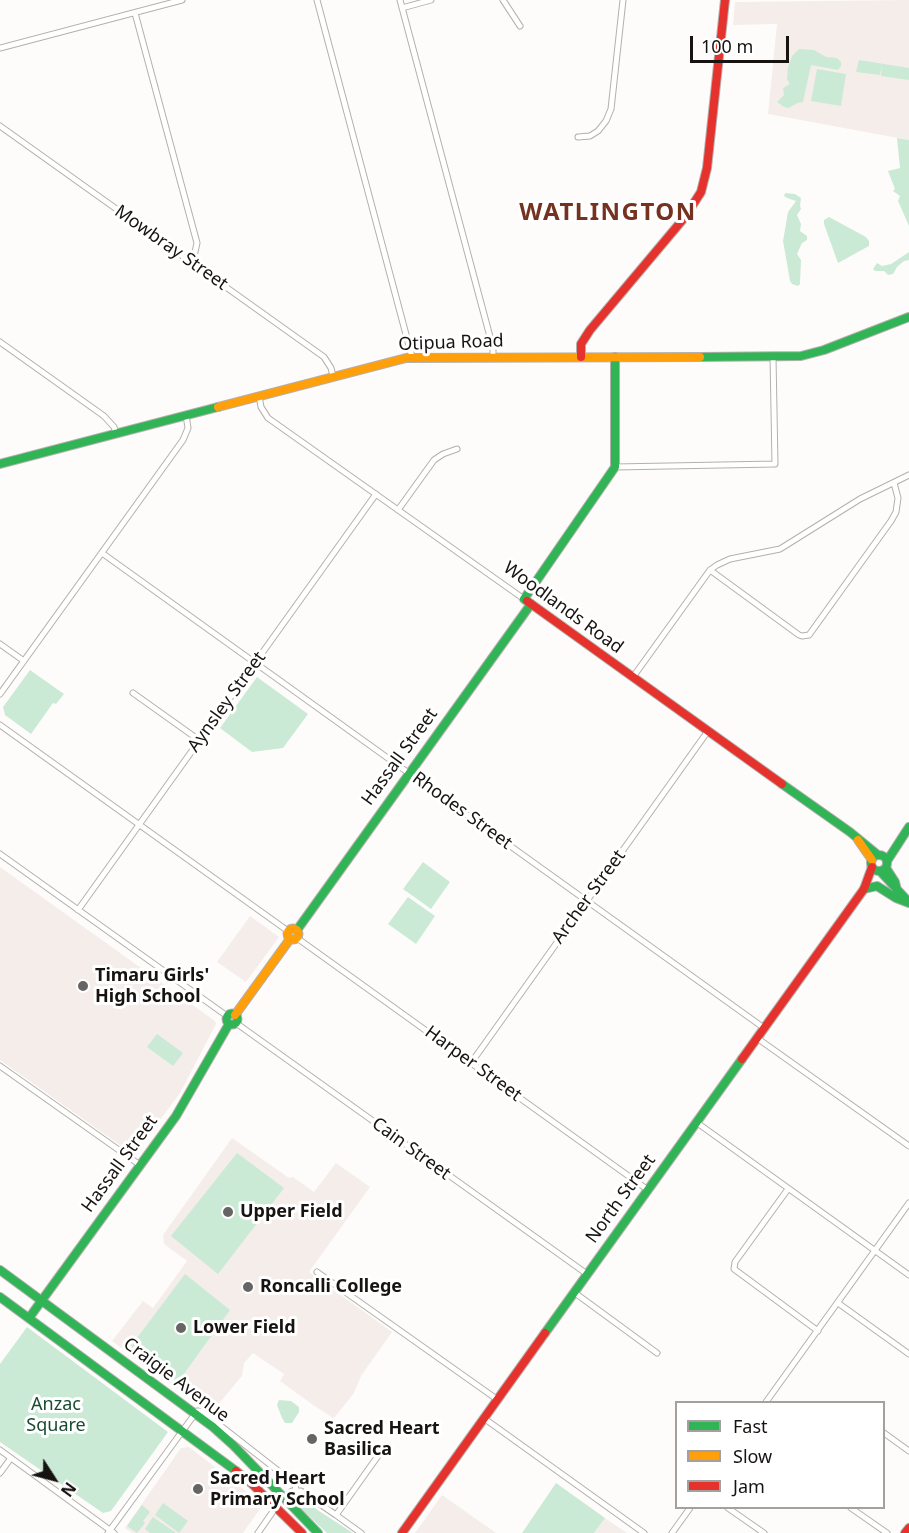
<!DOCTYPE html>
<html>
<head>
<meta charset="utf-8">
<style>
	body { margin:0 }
	#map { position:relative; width:909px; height:1533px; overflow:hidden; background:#fefcfa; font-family:"Noto Sans",sans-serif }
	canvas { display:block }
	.legend { position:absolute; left:675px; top:1401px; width:210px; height:108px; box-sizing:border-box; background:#fff; border:2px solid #a2a1a0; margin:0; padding:8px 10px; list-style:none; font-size:18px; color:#161311 }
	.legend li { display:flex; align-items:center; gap:12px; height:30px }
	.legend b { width:30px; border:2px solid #a2a1a0 }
	.north { position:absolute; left:24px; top:1449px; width:60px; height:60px; -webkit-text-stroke:4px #fff; paint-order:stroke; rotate:126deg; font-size:16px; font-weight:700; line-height:24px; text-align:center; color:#161311 }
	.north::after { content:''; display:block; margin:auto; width:21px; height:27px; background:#161311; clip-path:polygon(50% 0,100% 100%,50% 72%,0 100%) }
	.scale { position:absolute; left:690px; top:36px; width:99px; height:27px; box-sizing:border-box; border:3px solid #161311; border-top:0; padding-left:8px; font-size:18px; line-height:21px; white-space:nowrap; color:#161311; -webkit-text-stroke:4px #fff; paint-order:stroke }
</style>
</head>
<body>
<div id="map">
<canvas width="909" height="1533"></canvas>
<ul class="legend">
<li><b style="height:8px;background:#30b455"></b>Fast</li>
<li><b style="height:8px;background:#ff9f0a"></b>Slow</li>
<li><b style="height:8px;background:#e5322d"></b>Jam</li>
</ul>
<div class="north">N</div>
<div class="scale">100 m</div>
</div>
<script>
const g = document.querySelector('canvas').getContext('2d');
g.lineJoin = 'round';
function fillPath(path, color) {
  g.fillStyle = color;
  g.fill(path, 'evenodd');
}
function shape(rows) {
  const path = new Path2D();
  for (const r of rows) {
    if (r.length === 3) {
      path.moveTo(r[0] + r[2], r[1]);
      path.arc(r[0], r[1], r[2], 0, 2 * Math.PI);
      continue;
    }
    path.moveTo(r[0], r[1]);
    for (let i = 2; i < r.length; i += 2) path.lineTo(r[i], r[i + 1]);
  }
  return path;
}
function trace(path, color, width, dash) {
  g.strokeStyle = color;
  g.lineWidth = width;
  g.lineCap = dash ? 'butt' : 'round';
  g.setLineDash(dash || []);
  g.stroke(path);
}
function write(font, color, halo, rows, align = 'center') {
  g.font = font + ' "Noto Sans",sans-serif';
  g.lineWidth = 6;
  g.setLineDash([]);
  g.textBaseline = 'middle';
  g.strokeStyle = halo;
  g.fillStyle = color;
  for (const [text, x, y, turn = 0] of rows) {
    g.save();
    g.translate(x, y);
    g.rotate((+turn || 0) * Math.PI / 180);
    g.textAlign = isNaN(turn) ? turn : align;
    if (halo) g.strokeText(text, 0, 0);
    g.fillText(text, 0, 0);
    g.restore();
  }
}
const built = shape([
	[909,0,909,140,768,114,777,24,733,25,735,2],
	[0,867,215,1021,216,1024,180,1093,134,1155,0,1060],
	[250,916,279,937,246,982,217,962],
	[232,1138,289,1178,293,1177,314,1192,336,1163,370,1187,309,1272,392,1332,361,1376,354,1393,335,1417,333,1418,316,1407,280,1381,284,1374,253,1353,244,1363,242,1376,211,1413,112,1341,143,1301,153,1308,187,1261,164,1244,163,1235],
	[189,1447,260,1502,260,1509,243,1533,132,1533,125,1528,181,1448],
	[442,1495,496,1533,415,1533],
	[605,1518,627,1533,594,1533]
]);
const green = shape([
	[799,49,814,50,826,57,837,58,841,62,841,66,838,70,811,65,803,102,797,103,789,108,784,107,777,102,784,95,783,88,790,84,787,79,788,67,792,56],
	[859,60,909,68,909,80,881,76,882,65,880,75,856,72],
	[817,69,846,74,841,106,811,101],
	[897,138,909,140,909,226,898,201,900,196,893,191,895,189,888,171,900,168],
	[785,193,795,194,801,198,800,206,801,209,797,215,801,224,800,231,807,236,807,240,802,243,797,254,801,260,800,284,798,286,792,284,790,281,783,241,788,212,796,201,787,198,784,196],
	[829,217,866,237,869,241,869,246,838,263,824,224,824,220],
	[909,252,909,260,904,261,897,267,893,274,888,275,884,271,875,271,873,269,877,263,882,266,891,264],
	[30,670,64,694,56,704,53,703,31,734,5,715,3,707],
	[257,677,308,714,283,748,252,752,220,728],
	[423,862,450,882,431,909,403,889],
	[408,897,435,916,416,944,388,924],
	[157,1034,183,1053,173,1066,147,1047],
	[237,1153,284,1188,218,1274,171,1236],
	[185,1274,230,1310,178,1382,131,1346],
	[27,1327,168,1432,111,1511,103,1513,0,1442,0,1364],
	[279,1400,291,1401,299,1407,299,1412,292,1423,285,1423,282,1418,277,1405],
	[556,1483,605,1518,594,1533,522,1533],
	[301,1497,319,1511,353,1533,327,1533,296,1504,296,1499],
	[163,1503,188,1521,179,1533,155,1515],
	[142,1505,150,1512,143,1521,145,1523,137,1533,127,1526],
	[153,1517,176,1533,150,1533,145,1529]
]);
const street = shape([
	[317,0,412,357],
	[400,0,493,348,493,357],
	[503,0,520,26],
	[402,8,431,0],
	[135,13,197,243,195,252,190,262],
	[0,48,182,0],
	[0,126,324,357,331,368,333,376],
	[578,137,590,136,598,131,606,121,611,109,623,0],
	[0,342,104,416,114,427,116,433],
	[259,396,261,407,268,418,524,599],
	[615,467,775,464,773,357],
	[398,510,434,460,443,454,457,449],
	[102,553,764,1028],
	[710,570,799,635,802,636,809,635,891,521,896,512,898,498,894,483],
	[0,644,24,661],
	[633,677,710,570,717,565,730,559,780,549,860,499,909,475],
	[133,693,199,740],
	[0,694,183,440,188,428,186,415],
	[0,725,288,931],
	[0,854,227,1016],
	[78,910,376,494],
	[297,938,648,1190],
	[236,1023,587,1274],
	[757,1038,909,1146],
	[471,1063,708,731],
	[0,1066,140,1165],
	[696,1122,909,1275],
	[788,1189,735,1262,734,1269,818,1331],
	[317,1272,498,1400],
	[575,1293,657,1353],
	[838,1303,909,1354],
	[766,1402,909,1203],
	[485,1419,644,1533],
	[884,1433,909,1451],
	[0,1450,114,1533],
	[0,1473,11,1458],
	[284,1498,292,1491,301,1491,336,1515,385,1446],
	[728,1508,764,1533],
	[851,1508,887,1533],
	[336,1515,361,1533],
	[108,1533,197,1411,201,1411,208,1416,286,1477,294,1480,296,1490],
	[258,1533,276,1507],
	[672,1533,690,1508]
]);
const fast = shape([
	[700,357,801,356,824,350,909,317],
	[0,464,218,407],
	[527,601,524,599,615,467,615,357],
	[782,784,850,832,878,855],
	[879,863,8],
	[887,861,909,827],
	[886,868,895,882,897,890],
	[880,871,906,899],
	[864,889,877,886,896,898,909,903],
	[297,930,531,604],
	[232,1019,5.5],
	[0,1270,213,1427,233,1445,318,1533],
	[0,1297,236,1471],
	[29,1318,176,1116,229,1024],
	[545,1333,742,1059]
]);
const slow = shape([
	[218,407,406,358,700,357],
	[858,840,872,860],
	[293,934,5.5],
	[235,1015,290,939]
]);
const jam = shape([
	[581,357,581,344,590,330,685,217,701,192,707,168,725,0],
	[527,601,782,784],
	[742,1059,864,889,872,867],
	[236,1471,251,1483,302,1533],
	[402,1533,545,1333],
	[905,1533,909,1528]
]);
const markers = [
	[83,986,6,"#676563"],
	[228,1212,6,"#676563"],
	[248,1287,6,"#676563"],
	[181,1328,6,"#676563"],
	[312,1439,6,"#676563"],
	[198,1489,6,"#676563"]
];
const streetNames = [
	["Mowbray Street",171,248,35],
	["Otipua Road",451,343,-2],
	["Woodlands Road",563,608,36],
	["Aynsley Street",227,702,-54],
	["Hassall Street",400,757,-54],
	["Rhodes Street",462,811,36],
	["Archer Street",589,897,-54],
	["Harper Street",473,1064,36],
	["Cain Street",411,1149,36],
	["Hassall Street",120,1164,-54],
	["North Street",621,1199,-54],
	["Craigie Avenue",176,1380,37]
];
const poiNames = [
	["Timaru Girls'",95,976],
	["High School",95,997],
	["Upper Field",240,1212],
	["Roncalli College",260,1287],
	["Lower Field",193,1328],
	["Sacred Heart",324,1429],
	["Basilica",324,1450],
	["Sacred Heart",210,1479],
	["Primary School",210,1500]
];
const parkNames = [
	["Anzac",56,1405],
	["Square",56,1426]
];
const districtNames = [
	["WATLINGTON",608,213]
];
fillPath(built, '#f4edea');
fillPath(green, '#cbead6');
trace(street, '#b3b0ae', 7);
trace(fast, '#b3b0ae', 10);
trace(slow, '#b3b0ae', 10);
trace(jam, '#b3b0ae', 10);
trace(street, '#fffffe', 5);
trace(fast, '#30b455', 8);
trace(slow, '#ff9f0a', 8);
trace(jam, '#e5322d', 8);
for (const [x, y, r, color] of markers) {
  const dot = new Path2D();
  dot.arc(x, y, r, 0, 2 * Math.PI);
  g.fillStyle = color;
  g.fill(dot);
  trace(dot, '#fff', 2);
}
write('18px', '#161311', '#fff', streetNames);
write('bold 18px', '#161311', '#fff', poiNames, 'left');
write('18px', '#194c32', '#fff', parkNames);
g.letterSpacing = '1.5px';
write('bold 24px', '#763220', '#fff', districtNames);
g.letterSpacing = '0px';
</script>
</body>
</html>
